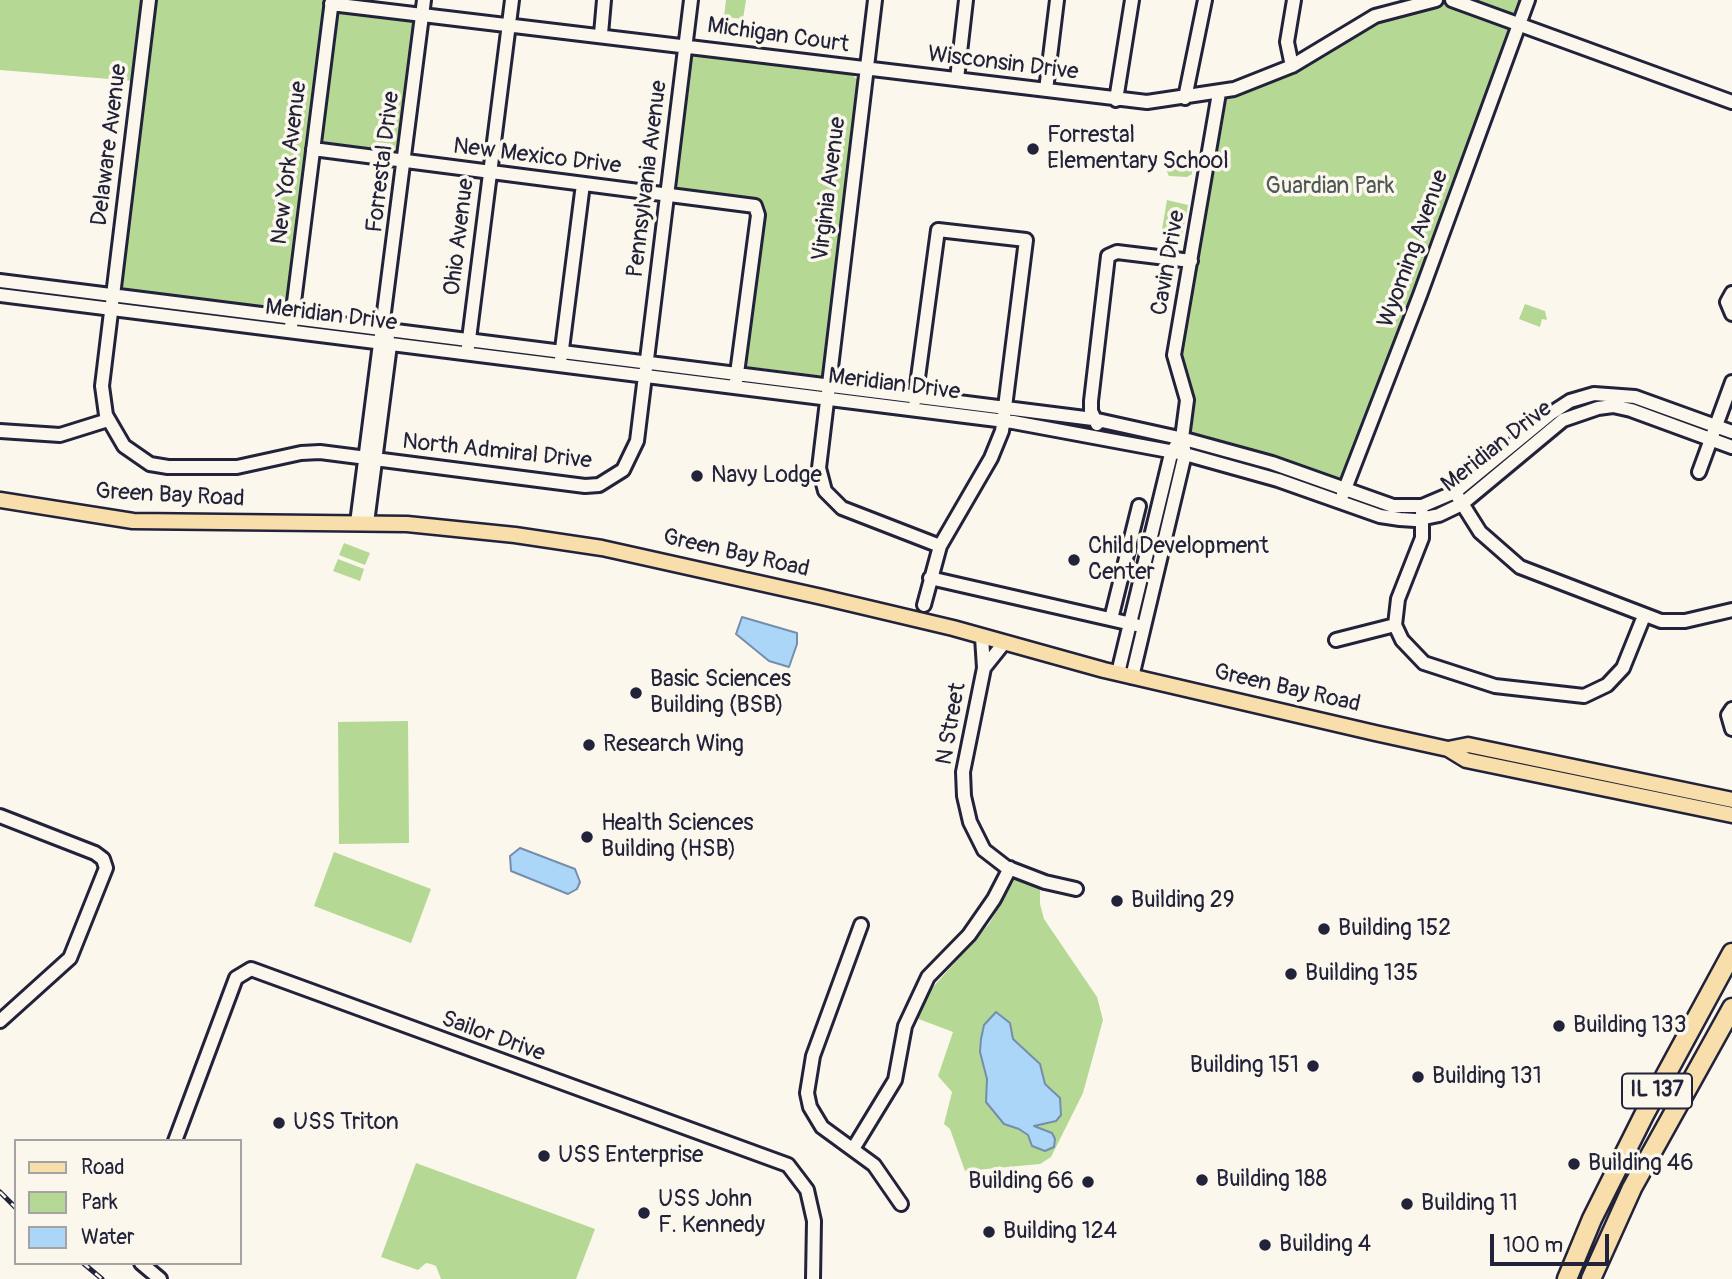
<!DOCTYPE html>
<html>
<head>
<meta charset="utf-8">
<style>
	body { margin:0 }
	#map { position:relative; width:1732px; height:1279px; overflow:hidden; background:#fbf7ec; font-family:Pangolin,sans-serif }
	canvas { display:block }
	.legend { position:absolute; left:14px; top:1139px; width:228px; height:126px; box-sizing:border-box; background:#fbf7ec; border:2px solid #a4a2a5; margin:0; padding:9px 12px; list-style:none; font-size:21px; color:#22223b }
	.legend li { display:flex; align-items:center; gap:14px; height:35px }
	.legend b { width:35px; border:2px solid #a4a2a5 }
	.scale { position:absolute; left:1490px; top:1234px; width:119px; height:32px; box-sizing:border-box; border:4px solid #22223b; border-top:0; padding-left:9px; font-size:21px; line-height:24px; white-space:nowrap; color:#22223b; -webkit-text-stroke:5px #fbf7ec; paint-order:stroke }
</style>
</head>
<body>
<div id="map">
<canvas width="1732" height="1279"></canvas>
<ul class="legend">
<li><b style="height:9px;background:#f8deab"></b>Road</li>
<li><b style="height:19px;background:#b5d994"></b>Park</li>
<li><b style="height:19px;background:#acd6f7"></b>Water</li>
</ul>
<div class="scale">100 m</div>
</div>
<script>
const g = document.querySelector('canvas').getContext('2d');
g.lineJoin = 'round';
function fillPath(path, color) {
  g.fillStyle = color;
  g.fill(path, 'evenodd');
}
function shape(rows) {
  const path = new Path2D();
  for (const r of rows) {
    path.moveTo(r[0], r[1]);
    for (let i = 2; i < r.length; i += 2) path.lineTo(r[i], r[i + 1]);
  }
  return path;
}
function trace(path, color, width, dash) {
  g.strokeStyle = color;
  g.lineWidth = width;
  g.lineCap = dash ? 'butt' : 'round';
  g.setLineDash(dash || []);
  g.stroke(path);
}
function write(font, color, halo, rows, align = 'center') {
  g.font = font + ' Pangolin,sans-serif';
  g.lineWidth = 7;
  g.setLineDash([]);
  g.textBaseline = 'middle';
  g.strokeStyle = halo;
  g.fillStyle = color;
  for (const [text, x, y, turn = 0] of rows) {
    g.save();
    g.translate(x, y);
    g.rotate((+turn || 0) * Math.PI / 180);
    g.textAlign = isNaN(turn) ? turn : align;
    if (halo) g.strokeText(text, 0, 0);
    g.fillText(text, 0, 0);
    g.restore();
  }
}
const green = shape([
	[0,0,144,0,134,81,0,70],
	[153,0,325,0,285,310,118,288],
	[726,0,746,0,743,19,724,17],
	[1437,0,1514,28,1342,483,1198,438,1191,433,1194,407,1181,359,1227,99,1286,76,1377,22],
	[1471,0,1525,0,1520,13,1515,16],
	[336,11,415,20,399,152,320,141],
	[693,52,848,71,859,81,825,370,822,376,744,366,764,205,755,198,676,187,690,56],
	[1170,160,1192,165,1192,174,1187,177,1169,176,1165,168],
	[1167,200,1188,205,1181,240,1161,235],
	[1525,304,1545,311,1547,320,1542,319,1540,327,1519,319],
	[344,543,370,553,365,565,339,555],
	[338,559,364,569,360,581,333,571],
	[408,721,409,843,339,844,338,722],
	[334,852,431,889,411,943,314,906],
	[1016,877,1040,886,1040,904,1044,919,1097,997,1103,1020,1083,1093,1051,1157,1040,1164,965,1171,950,1129,944,1124,952,1092,938,1076,953,1032,916,1018,926,995,989,924],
	[416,1163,595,1229,576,1279,441,1279,436,1266,431,1264,426,1263,418,1270,381,1257]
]);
const water = shape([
	[742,617,797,633,797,644,789,667,769,661,736,634,742,617],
	[520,848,575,869,580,882,577,889,568,894,511,871,510,856,520,848],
	[996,1012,1010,1023,1013,1039,1040,1064,1045,1084,1060,1098,1061,1115,1056,1121,1034,1126,1052,1133,1055,1139,1054,1147,1045,1151,1032,1146,1028,1135,1019,1129,1004,1124,986,1102,987,1079,980,1052,981,1039,984,1025,996,1012]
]);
const minor = shape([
	[149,0,102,386,106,415,124,446,150,464,168,467,237,467,301,453,320,452,585,486,599,485,623,470,637,441,691,0],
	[875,0,819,468,825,491,842,508,940,546],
	[1452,0,1732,102],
	[331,4,1147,102,1234,89,1292,66,1375,16,1436,0],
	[601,34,604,0],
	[1292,66,1287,42,1294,0],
	[957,79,966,0],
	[1046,90,1057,0],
	[1185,98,1205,0],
	[1116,100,1132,0],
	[313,149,755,206,758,215,736,381],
	[0,281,1093,419,1188,440,1272,463,1393,506,1422,506,1455,492,1550,414,1570,401,1594,394,1635,397,1732,432],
	[1732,293,1727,302,1732,314],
	[0,295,1013,422,1185,454,1278,480,1380,516,1400,519,1415,520,1439,515,1462,504,1563,420,1598,408,1613,406,1631,410,1732,447],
	[291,326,332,0],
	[468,347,512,0],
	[561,357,583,184],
	[915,400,938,230,1026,240,1002,431,991,458,940,546,924,605],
	[1097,424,1091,411,1091,401,1108,256,1117,252,1191,261],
	[0,431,60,435,108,420],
	[1699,472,1732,382],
	[1343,494,1420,295,1528,0],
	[1458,497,1480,532,1520,567,1661,621,1685,621,1732,610],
	[1422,513,1422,538,1398,599,1395,625,1402,640,1424,663,1495,686,1584,696,1607,685,1623,668,1644,616],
	[357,523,424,0],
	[367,523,390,345,388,339],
	[930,578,1136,625],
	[1111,619,1139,506],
	[982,637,984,668,963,772,964,796,970,822,984,850,1006,867,1045,882,1076,889],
	[1336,640,1395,625],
	[984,668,1004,643],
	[1118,673,1171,454,1177,444],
	[1132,677,1185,454,1182,438,1187,400,1174,355,1219,93],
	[1732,709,1728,715,1732,729],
	[0,816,95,853,103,859,106,868,70,958,0,1021],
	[861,925,813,1056,807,1093,810,1107,822,1127,874,1165,901,1204],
	[175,1141,236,978,251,969,788,1165,807,1190,814,1221,813,1279],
	[853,1149,895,1080,905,1026,928,977,969,935,994,899,1010,868],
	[141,1263,160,1279]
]);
const major = shape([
	[0,500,133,521,407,524,515,535,602,548,822,597,953,628,1104,670,1375,733,1448,749,1468,745,1732,800],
	[1448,749,1466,760,1732,815]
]);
const highway = shape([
	[1567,1279,1592,1219,1644,1115,1732,953],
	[1591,1279,1632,1188,1732,1008]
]);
const rail = shape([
	[0,1192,16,1208],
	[83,1263,102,1279]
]);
const markers = [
	[1033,149,7,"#22223b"],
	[697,476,7,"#22223b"],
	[1074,560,7,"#22223b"],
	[636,693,7,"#22223b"],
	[589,745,7,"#22223b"],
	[587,837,7,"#22223b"],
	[1117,901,7,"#22223b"],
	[1324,929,7,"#22223b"],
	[1291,974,7,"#22223b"],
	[1559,1026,7,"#22223b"],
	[1313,1066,7,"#22223b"],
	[1418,1077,7,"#22223b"],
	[279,1123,7,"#22223b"],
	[544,1156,7,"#22223b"],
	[1574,1164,7,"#22223b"],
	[1202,1180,7,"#22223b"],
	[1088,1182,7,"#22223b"],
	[1407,1204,7,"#22223b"],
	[644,1213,7,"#22223b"],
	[989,1232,7,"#22223b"],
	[1265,1245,7,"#22223b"]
];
const shields = [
	[1657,1091,70]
];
const shieldNames = [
	["IL 137",1657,1091]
];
const streetNames = [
	["Michigan Court",778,36,8],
	["Wisconsin Drive",1003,64,7],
	["Delaware Avenue",110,145,-83],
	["New Mexico Drive",537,157,7],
	["Forrestal Drive",384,162,-83],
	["New York Avenue",290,163,-83],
	["Pennsylvania Avenue",648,179,-83],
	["Virginia Avenue",830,189,-83],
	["Ohio Avenue",460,237,-83],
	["Wyoming Avenue",1414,249,-70],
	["Cavin Drive",1169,263,-80],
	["Meridian Drive",331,316,7],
	["Meridian Drive",894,385,7],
	["Meridian Drive",1497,447,-38],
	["North Admiral Drive",497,452,6],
	["Green Bay Road",170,496,3],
	["Green Bay Road",736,554,13],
	["Green Bay Road",1287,689,13],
	["N Street",952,724,-80],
	["Sailor Drive",493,1037,20]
];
const poiNames = [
	["Forrestal",1047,136],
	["Elementary School",1047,162],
	["Navy Lodge",711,476],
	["Child Development",1088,547],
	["Center",1088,573],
	["Basic Sciences",650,680],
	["Building (BSB)",650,706],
	["Research Wing",603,745],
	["Health Sciences",601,824],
	["Building (HSB)",601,850],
	["Building 29",1131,901],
	["Building 152",1338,929],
	["Building 135",1305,974],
	["Building 133",1573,1026],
	["Building 151",1299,1066,"right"],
	["Building 131",1432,1077],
	["USS Triton",293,1123],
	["USS Enterprise",558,1156],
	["Building 46",1588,1164],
	["Building 188",1216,1180],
	["Building 66",1074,1182,"right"],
	["USS John",658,1200],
	["F. Kennedy",658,1226],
	["Building 11",1421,1204],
	["Building 124",1003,1232],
	["Building 4",1279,1245]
];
const parkNames = [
	["Guardian Park",1330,187]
];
fillPath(green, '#b5d994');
fillPath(water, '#acd6f7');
trace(water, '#758eac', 2);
trace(minor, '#22223b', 18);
trace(major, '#22223b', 19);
trace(highway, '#22223b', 23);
trace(minor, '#fbf7ec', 12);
trace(major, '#f8deab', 14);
trace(highway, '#f8deab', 18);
trace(rail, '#22223b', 5);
trace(rail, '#fbf7ec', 2.5, [8]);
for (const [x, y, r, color] of markers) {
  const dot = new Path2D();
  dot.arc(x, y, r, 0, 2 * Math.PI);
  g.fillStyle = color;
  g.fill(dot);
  trace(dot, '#fbf7ec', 2.5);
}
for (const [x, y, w] of shields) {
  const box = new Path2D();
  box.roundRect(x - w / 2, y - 17.5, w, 35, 5);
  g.fillStyle = '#fbf7ec';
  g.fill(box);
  trace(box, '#22223b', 2);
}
write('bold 21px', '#22223b', null, shieldNames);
write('23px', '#22223b', '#fbf7ec', streetNames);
write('23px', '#22223b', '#fbf7ec', poiNames, 'left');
write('23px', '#4e5956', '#fbf7ec', parkNames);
</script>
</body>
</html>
